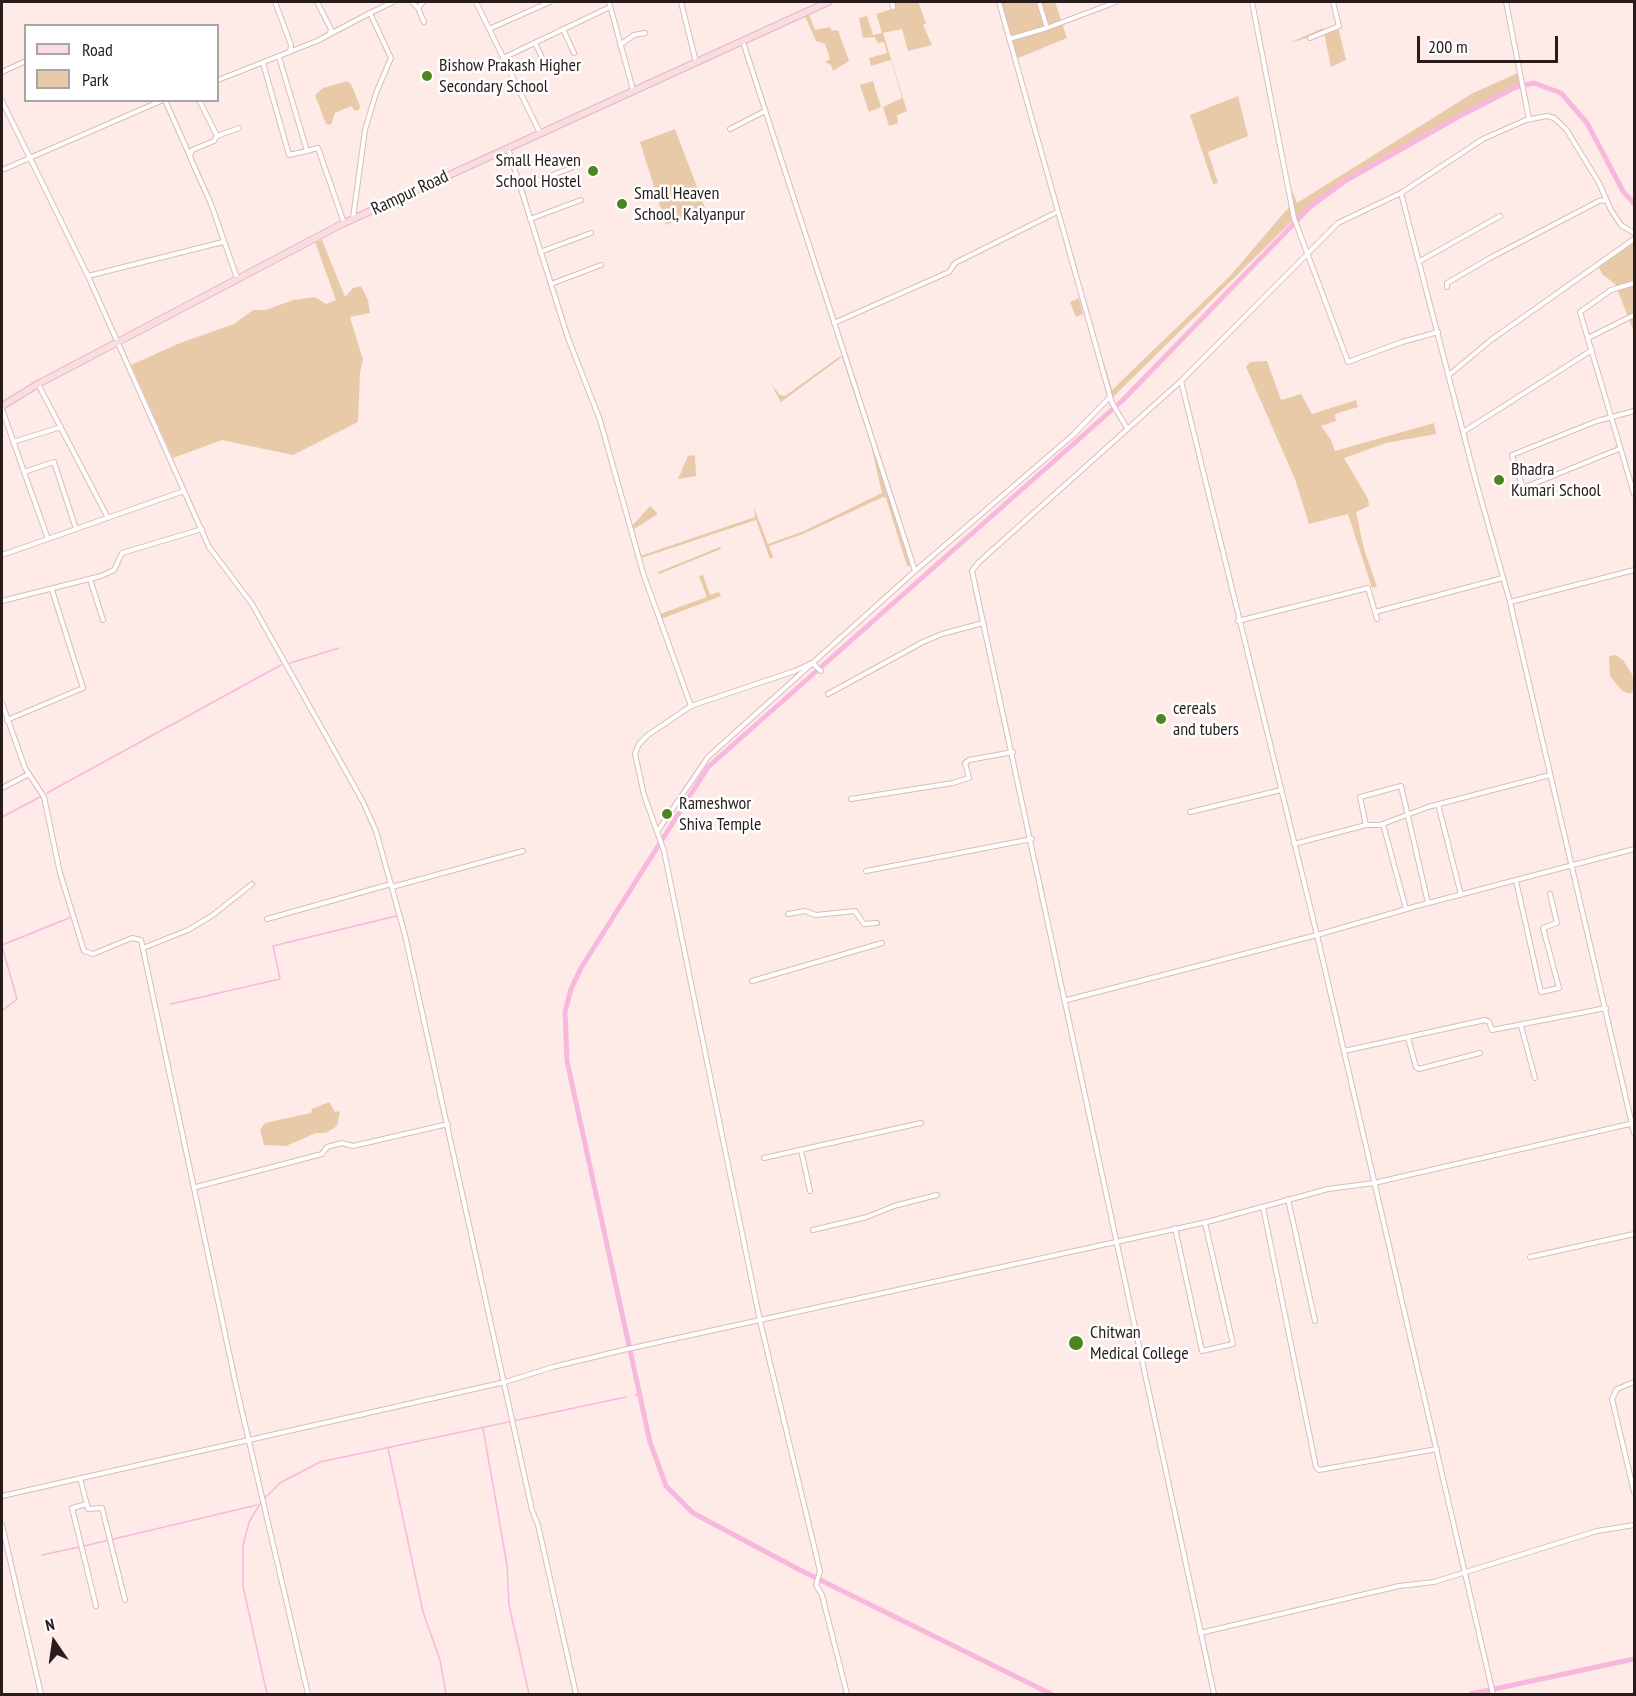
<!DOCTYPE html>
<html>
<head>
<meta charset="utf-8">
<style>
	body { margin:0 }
	#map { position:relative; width:1636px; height:1696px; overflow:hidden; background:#feebe8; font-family:"PT Sans Narrow",sans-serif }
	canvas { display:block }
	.frame { position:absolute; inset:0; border:3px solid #281d1c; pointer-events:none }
	.legend { position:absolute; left:24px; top:24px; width:195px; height:78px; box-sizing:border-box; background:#fff; border:2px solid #a9a5a4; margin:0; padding:8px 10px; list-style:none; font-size:18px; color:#281d1c }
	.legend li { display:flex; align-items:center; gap:12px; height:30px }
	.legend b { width:30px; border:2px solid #a9a5a4 }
	.north { position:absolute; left:24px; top:1612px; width:60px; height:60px; -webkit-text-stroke:4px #fff; paint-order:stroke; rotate:347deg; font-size:16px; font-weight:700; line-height:24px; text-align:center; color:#281d1c }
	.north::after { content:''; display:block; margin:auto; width:21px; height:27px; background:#281d1c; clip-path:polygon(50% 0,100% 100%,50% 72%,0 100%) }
	.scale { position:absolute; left:1417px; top:36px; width:141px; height:27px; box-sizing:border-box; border:3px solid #281d1c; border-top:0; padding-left:8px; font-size:18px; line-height:21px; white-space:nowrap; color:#281d1c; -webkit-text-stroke:4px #fff; paint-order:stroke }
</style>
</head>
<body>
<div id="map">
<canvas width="1636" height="1696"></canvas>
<div class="frame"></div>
<ul class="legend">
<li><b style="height:8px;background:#fbdce4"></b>Road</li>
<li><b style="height:16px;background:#e8c9a8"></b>Park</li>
</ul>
<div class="north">N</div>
<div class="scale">200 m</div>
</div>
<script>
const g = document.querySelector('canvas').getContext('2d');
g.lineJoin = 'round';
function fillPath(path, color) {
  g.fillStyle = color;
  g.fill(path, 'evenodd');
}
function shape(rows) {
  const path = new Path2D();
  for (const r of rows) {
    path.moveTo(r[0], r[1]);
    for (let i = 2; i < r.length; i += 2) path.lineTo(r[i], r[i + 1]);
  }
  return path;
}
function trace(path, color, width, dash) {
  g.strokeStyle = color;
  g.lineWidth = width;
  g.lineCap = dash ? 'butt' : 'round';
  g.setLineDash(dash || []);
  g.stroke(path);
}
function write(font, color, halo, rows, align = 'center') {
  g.font = font + ' "PT Sans Narrow",sans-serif';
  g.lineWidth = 5;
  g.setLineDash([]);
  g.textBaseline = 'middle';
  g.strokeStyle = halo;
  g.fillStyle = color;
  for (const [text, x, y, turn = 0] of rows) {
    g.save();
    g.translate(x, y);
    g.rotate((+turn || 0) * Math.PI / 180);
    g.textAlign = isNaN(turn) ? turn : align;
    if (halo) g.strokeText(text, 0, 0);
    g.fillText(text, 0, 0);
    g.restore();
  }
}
const green = shape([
	[895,2,918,2,926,23,923,25,932,45,908,51,902,29,883,33,907,111,897,115,898,123,889,126,883,107,902,98,891,60,871,66,869,58,887,53,884,42,878,43,874,37,863,38,859,18,867,16,873,35,882,33,876,14,895,8],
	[1001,2,1055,2,1067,38,1016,59],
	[809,14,815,30,830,27,832,31,838,30,849,61,833,71,831,65,825,62,830,59,825,44,816,41,805,16],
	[1323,28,1324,32,1339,30,1346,60,1331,67,1324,33,1289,43],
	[1518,73,1520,83,1457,115,1344,179,1296,218,1292,190,1297,203,1473,93],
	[347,81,351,84,360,106,359,110,355,111,351,106,335,113,331,125,326,124,315,95,323,88],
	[873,81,881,107,869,112,860,85],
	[1238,96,1248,136,1208,152,1218,183,1213,184,1190,115],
	[675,129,705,208,666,225,640,142],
	[1289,207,1292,221,1112,398,1103,359,1112,390,1230,276],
	[322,240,345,297,353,288,361,286,368,300,370,313,350,317,363,360,360,372,358,422,293,455,222,440,173,458,131,365,180,343,234,324,253,310,266,310,293,300,315,297,326,304,336,300,315,242],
	[1634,243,1634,332,1615,284,1602,274,1597,264,1605,256],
	[1079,298,1083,314,1076,317,1070,302],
	[845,356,910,566,907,566,886,498,883,497,803,534,769,546,773,557,770,559,756,520,641,558,640,556,755,517,754,508,768,544,804,531,882,493,871,445,842,357,781,402,771,384,780,395,785,396,839,357],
	[1267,361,1281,400,1301,394,1312,414,1356,400,1358,407,1335,414,1336,421,1321,426,1331,440,1335,451,1434,423,1436,434,1386,443,1344,458,1368,499,1369,506,1356,512,1364,549,1377,587,1372,588,1348,514,1309,524,1295,479,1246,367,1250,362],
	[695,455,696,476,678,479,688,456],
	[650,506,658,514,634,529,633,525],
	[720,547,721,549,659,574,658,572],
	[703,575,710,595,719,592,721,596,661,619,660,614,707,597,699,576],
	[1616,655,1623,660,1632,674,1634,689,1630,694,1622,691,1610,676,1609,656],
	[329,1102,335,1112,340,1111,337,1126,326,1133,316,1133,286,1146,264,1145,260,1130,265,1123,311,1113,312,1109]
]);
const stream = shape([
	[290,663,339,648],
	[47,793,281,665],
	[2,817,40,797],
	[2,945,69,918],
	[2,946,17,999,2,1011],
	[171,1004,280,979,273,946,396,916],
	[635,1395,639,1394],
	[483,1428,507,1565,509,1605,529,1694],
	[388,1448,423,1612,440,1660,446,1694],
	[264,1499,280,1483,320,1462,626,1397],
	[261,1502,249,1522,243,1546,243,1586,267,1694],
	[84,1546,257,1505],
	[42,1555,79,1547]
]);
const canal = shape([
	[1051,1694,800,1570,693,1513,666,1486,650,1442,567,1061,565,1012,571,989,581,968,708,767,1123,400,1310,207,1345,181,1458,117,1516,87,1534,83,1561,93,1587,123,1623,191,1634,204],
	[1471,1694,1634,1659]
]);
const minor = shape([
	[275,2,291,45,290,52],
	[317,2,331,29,330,33],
	[412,2,418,8,423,2],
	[476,2,540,133],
	[609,2,633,90],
	[681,2,696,62],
	[892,2,893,7],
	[999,2,1112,403,1127,428],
	[1252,2,1294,218,1348,362,1402,342,1438,332],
	[1506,2,1529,119],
	[418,8,424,22],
	[370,13,393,2],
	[1047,28,1116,2],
	[489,29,550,2],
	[563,29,574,53],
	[1310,38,1339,26,1333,2],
	[1009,39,1047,28,1039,2],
	[535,43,546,66],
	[620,45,634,35,645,33],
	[279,57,307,151,318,148,344,223],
	[503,58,610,7],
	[263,63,289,155,307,151],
	[2,72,26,61],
	[218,80,317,41,370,13,391,58,376,93,365,130,353,218],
	[165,100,189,154],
	[199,100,217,136,214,141,192,150,190,157,211,204,237,278],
	[2,101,88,276,209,547,252,604,362,800,376,831,405,935,532,1510,538,1525,576,1694],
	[730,129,765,111],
	[217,136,239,128],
	[508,148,568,338,600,420,644,576,691,706],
	[2,170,163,100],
	[520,187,571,168],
	[530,219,581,200],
	[1634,233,1621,225,1611,210,1599,183,1566,129,1554,118,1547,116,1526,120,1483,139,1401,193,1475,478,1510,602,1634,1133],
	[540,252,591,233],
	[1420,261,1500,216],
	[88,276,223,242],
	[1634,283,1611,290,1580,312,1634,494],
	[551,284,601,265],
	[1447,287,1447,283,1490,258,1599,201,1606,200],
	[834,323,949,272,955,263,1057,212],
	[1588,338,1634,315],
	[1449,375,1491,340,1634,239],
	[1181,381,1317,935,1493,1694],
	[38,384,108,518],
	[2,409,24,472,54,462,76,529],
	[1463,432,1592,350],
	[13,442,61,427],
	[1619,449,1523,488,1512,455,1597,421,1634,411],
	[24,472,48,539],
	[2,555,184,491],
	[915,571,1073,435,1109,398],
	[90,579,103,620],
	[2,601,101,576,114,570,122,553,202,529],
	[1510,602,1634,570],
	[1375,612,1503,578],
	[1238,621,1368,588,1377,619],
	[812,663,795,671,691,706,648,735,639,744,635,754,644,795,664,851,760,1321,820,1571,816,1585,822,1595,847,1694],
	[812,663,821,671],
	[828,694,923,642,942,634,983,623],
	[2,703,25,768,44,797,60,873,84,951,93,954,132,938,141,940,237,1390,308,1694],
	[7,720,83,688,52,590],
	[2,788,29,774],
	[851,799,953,783,969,778,965,763,969,760,1013,752],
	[1438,804,1461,895],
	[1190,812,1281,790],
	[1383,824,1406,909],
	[1366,825,1360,797,1401,786,1428,903],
	[657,832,708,757,915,571,743,42],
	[1294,844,1366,825,1380,825,1428,807,1550,775],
	[866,871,1032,839],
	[1516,881,1541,992,1559,988,1543,928,1557,923,1550,894],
	[392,887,523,851],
	[788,914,805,911,816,915,855,911,864,924,877,923],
	[267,919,391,884],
	[143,948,188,930,213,915,252,884],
	[752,981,882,943],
	[1067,1000,1317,935,1417,906,1634,849],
	[1521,1026,1535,1078],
	[1408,1038,1416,1067,1419,1069,1480,1053],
	[1344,1051,1485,1020,1489,1022,1492,1030,1606,1008],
	[801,1150,810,1191],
	[764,1158,921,1123],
	[196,1187,322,1154,327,1147,342,1143,353,1146,448,1124],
	[1288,1199,1315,1321],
	[1263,1207,1316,1467,1319,1470,1437,1449],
	[1175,1228,1202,1351,1233,1344,1205,1223],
	[813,1230,867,1217,894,1206,937,1195],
	[1530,1257,1634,1234],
	[1634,1382,1617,1389,1612,1399,1634,1492],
	[80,1478,88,1509,102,1508,125,1600],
	[2,1496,505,1382,553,1367,623,1350,1207,1222,1328,1189,1374,1183,1634,1123],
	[87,1504,72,1508,96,1606],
	[2,1525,41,1694],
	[1200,1633,1399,1586,1434,1582,1597,1531,1634,1525],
	[1214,1694,972,571,978,563,1181,381,1338,223,1401,193]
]);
const secondary = shape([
	[2,406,38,384,342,224,828,2]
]);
const markers = [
	[427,76,6,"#4e851e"],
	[593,171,6,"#4e851e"],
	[622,204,6,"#4e851e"],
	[1499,480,6,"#4e851e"],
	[1161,719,6,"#4e851e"],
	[667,814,6,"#4e851e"],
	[1076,1343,8,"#4e851e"]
];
const poiNames = [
	["Bishow Prakash Higher",439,66],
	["Secondary School",439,87],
	["Small Heaven",581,161,"right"],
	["School Hostel",581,182,"right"],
	["Small Heaven",634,194],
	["School, Kalyanpur",634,215],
	["Bhadra",1511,470],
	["Kumari School",1511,491],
	["cereals",1173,709],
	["and tubers",1173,730],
	["Rameshwor",679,804],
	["Shiva Temple",679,825],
	["Chitwan",1090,1333],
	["Medical College",1090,1354]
];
const streetNames = [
	["Rampur Road",410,193,-25]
];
fillPath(green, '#e8c9a8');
trace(stream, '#f8b7dd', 1.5);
trace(canal, '#f8b7dd', 5);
trace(minor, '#dabcb9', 6);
trace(secondary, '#dabcb9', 8);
trace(minor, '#fff', 4);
trace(secondary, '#fbdce4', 6);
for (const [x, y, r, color] of markers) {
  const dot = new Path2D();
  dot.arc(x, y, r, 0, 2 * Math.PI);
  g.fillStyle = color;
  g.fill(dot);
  trace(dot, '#fff', 2);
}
write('18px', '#281d1c', '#fff', poiNames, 'left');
write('18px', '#281d1c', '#fff', streetNames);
</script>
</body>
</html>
